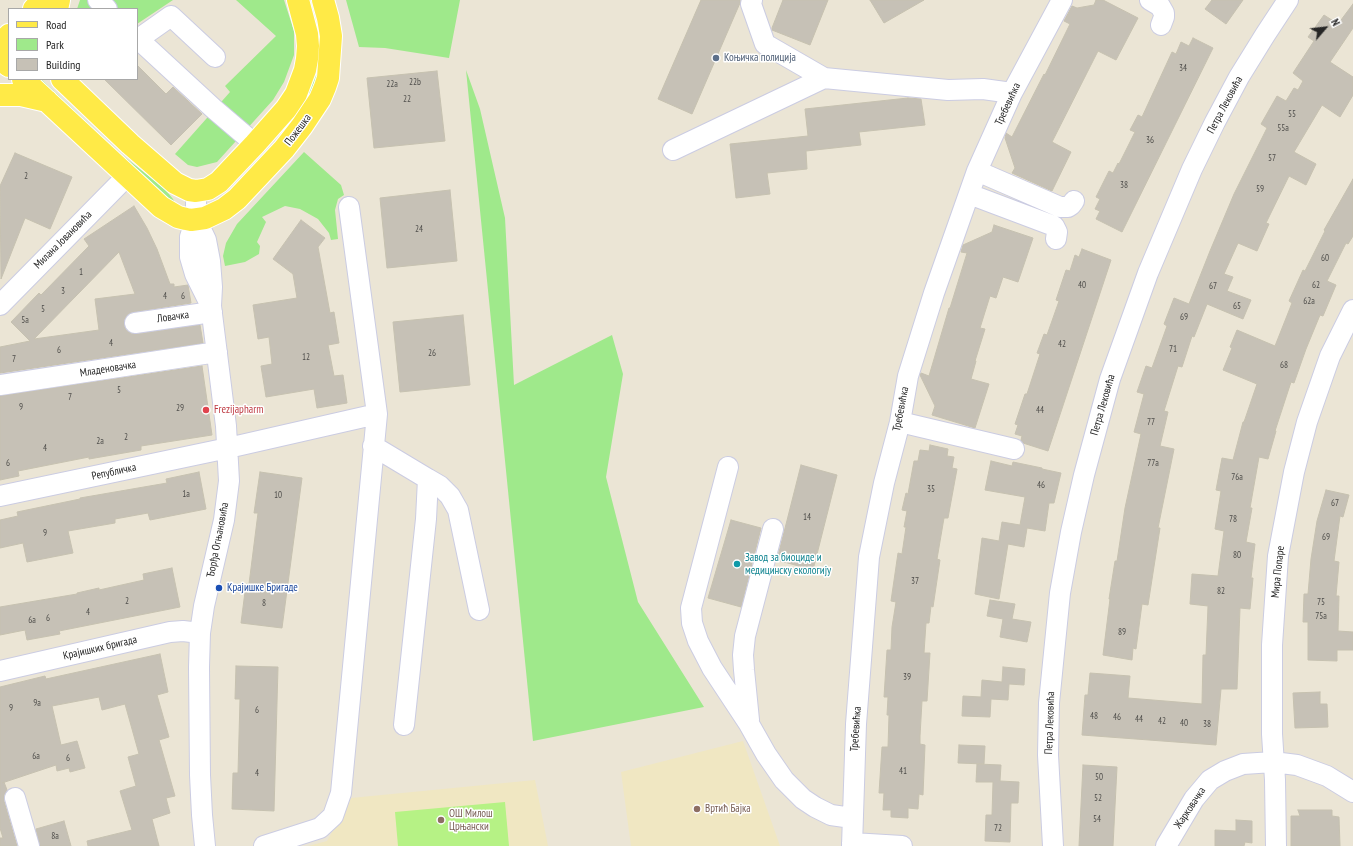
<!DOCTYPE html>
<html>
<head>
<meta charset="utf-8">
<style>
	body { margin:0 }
	#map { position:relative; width:1353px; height:846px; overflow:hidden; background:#ebe5d5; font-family:"PT Sans Narrow",sans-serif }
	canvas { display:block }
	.legend { position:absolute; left:8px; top:8px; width:130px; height:72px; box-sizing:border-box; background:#fff; border:1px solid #a8a8a8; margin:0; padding:5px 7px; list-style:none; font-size:12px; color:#262626 }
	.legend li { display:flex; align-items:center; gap:8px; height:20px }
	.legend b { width:20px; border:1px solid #a8a8a8 }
	.north { position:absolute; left:1305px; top:8px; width:40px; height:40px; -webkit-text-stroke:3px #fff; paint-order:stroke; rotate:62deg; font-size:11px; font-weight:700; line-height:16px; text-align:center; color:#262626 }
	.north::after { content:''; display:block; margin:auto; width:14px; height:18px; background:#262626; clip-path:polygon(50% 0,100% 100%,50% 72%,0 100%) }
</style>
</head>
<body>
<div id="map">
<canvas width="1353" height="846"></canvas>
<ul class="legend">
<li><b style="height:5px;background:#ffea47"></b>Road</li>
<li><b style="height:11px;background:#9fe98b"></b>Park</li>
<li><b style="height:11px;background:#c6c1b6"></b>Building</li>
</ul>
<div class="north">N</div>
</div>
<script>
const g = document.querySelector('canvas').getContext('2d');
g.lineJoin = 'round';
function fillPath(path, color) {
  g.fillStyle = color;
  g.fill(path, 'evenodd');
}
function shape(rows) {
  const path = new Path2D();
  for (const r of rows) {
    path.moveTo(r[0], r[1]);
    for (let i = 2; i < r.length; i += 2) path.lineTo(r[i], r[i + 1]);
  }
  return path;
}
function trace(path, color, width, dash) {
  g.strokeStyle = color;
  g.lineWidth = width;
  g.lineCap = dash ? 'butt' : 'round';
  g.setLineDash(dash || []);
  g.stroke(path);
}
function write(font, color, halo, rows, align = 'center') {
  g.font = font + ' "PT Sans Narrow",sans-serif';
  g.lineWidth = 3;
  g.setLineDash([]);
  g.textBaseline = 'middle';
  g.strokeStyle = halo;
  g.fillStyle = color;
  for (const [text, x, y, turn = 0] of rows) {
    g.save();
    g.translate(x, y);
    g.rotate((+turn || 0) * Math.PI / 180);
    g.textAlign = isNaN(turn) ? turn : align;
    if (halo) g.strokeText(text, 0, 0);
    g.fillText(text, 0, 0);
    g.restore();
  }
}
const education = shape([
	[743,741,780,846,631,846,621,772],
	[535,780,548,846,308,846,327,841,351,798]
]);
const green = shape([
	[80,0,173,0,137,24,137,9,77,9],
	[236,0,284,0,294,31,294,55,284,82,273,100,217,162,197,167,188,165,175,154,230,92,225,86,276,36],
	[311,0,316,0,325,38,315,86,290,125,288,124,308,95,319,68,321,40,320,28],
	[346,0,460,0,449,58,385,48,359,47],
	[466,70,480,109,505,218,514,385,612,335,623,374,606,477,638,602,704,707,533,741],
	[37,79,41,79,122,155,164,188,173,199,177,207],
	[304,152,341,185,344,195,338,199,335,210,338,239,331,240,329,233,318,219,300,209,285,206,262,217,266,222,257,242,260,246,259,254,245,262,225,266,223,256,226,243,237,224]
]);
const pitch = shape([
	[505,802,509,846,398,846,395,812]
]);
const building = shape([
	[701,0,740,0,740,3,692,114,658,99,701,0],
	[783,0,828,0,810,45,772,30,772,28,783,0],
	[870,0,924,0,884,23,870,0],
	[1096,0,1103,0,1138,18,1116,60,1098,51,1052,142,1071,152,1052,191,1012,173,1015,168,1005,138,1006,133,1012,137,1044,74,1045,75,1070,24,1064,21,1072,6,1077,8,1094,5,1096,0],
	[1212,0,1243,0,1226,24,1205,9,1212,0],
	[1353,4,1353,28,1330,62,1353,77,1353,95,1340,117,1322,105,1294,152,1316,164,1306,185,1289,176,1266,223,1269,224,1257,251,1238,243,1224,274,1233,277,1227,291,1251,300,1243,319,1207,304,1194,337,1192,336,1182,367,1178,366,1164,411,1168,412,1160,446,1174,449,1158,528,1160,528,1148,605,1142,604,1136,649,1133,648,1132,660,1103,655,1110,599,1109,599,1115,561,1117,561,1125,508,1141,434,1134,432,1144,394,1137,392,1146,366,1152,368,1167,326,1164,324,1174,298,1189,304,1210,251,1234,194,1267,128,1261,124,1277,96,1286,101,1294,88,1298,90,1303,81,1293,73,1314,41,1308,37,1324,15,1338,24,1353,4],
	[1193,38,1213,48,1122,232,1096,219,1100,211,1095,209,1100,199,1096,197,1109,171,1113,173,1118,163,1119,164,1135,132,1130,130,1138,115,1142,117,1172,52,1176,54,1181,42,1189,46,1193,38],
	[137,65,166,94,173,87,202,114,171,145,104,79,137,79,137,65],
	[437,71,445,141,374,148,367,78,437,71],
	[908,98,921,99,925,125,859,132,861,145,806,151,807,169,767,173,770,194,736,198,730,144,808,136,805,109,908,98],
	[15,153,72,177,50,229,25,218,1,279,0,186,15,153],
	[1353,179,1353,236,1348,244,1346,243,1327,281,1336,285,1323,316,1320,315,1306,349,1294,383,1291,382,1275,431,1276,431,1268,459,1259,457,1250,508,1252,508,1246,542,1255,544,1251,578,1253,578,1250,609,1240,608,1237,689,1221,689,1216,745,1082,735,1085,695,1088,695,1090,673,1130,676,1128,698,1202,704,1203,655,1206,655,1208,606,1190,604,1192,574,1218,576,1224,531,1215,529,1221,491,1216,490,1222,458,1233,460,1243,422,1244,422,1257,384,1223,370,1232,348,1230,347,1237,330,1275,346,1292,303,1289,301,1303,270,1305,271,1325,231,1324,230,1353,179],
	[450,190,457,261,387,268,380,198,450,190],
	[134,206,147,228,157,249,170,284,174,284,174,287,188,285,191,303,133,312,128,314,125,318,124,324,126,330,130,333,137,334,200,325,203,343,0,373,0,347,30,341,11,322,39,293,41,295,89,246,84,239,134,206],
	[119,252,135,294,95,299,99,330,34,339,119,252],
	[301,220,325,238,318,247,330,313,334,312,339,343,328,345,334,376,343,375,347,403,317,408,314,389,266,397,261,366,272,364,269,337,258,339,253,305,297,298,293,274,273,259,301,220],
	[994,225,1033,238,1018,282,1003,277,996,298,990,296,980,328,985,329,975,361,976,361,971,379,989,384,975,428,932,415,935,406,920,375,921,373,929,376,949,308,950,308,967,253,961,252,963,245,992,232,994,225],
	[1082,249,1111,260,1048,451,1023,443,1021,440,1022,436,1015,434,1018,425,1015,424,1025,394,1027,394,1040,354,1037,353,1044,334,1047,335,1059,301,1056,300,1066,270,1070,271,1075,255,1079,257,1082,249],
	[463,315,470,385,400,392,393,322,463,315],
	[202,366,212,435,141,446,141,450,89,459,89,457,18,471,19,476,0,480,0,396,202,366],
	[930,445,948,449,947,456,954,457,952,468,957,469,948,518,944,518,937,559,940,560,933,607,931,606,929,623,926,623,924,653,930,653,927,701,922,701,920,736,920,744,925,745,923,795,919,794,918,809,908,808,908,818,891,817,891,810,883,810,884,793,879,793,882,747,888,747,889,715,887,715,888,697,884,697,887,650,891,650,892,627,896,602,891,601,898,553,902,554,906,527,904,527,907,511,902,510,906,493,908,494,914,461,918,461,920,450,929,451,930,445],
	[991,461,1012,466,1013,462,1042,468,1042,469,1061,473,1054,503,1049,503,1045,531,1027,528,1024,547,1008,544,999,599,975,594,982,538,999,541,1002,522,1020,525,1025,497,985,490,991,461],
	[801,465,837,475,813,570,777,560,801,465],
	[199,472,206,509,150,520,148,513,115,519,115,523,68,531,73,553,27,562,23,543,0,548,0,520,18,516,17,512,80,499,80,498,167,483,166,479,199,472],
	[260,472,302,478,282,628,241,623,246,584,249,584,258,513,254,513,260,472],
	[1326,490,1349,495,1343,517,1340,516,1334,561,1339,562,1336,596,1339,596,1338,631,1353,632,1353,650,1337,650,1337,661,1308,660,1308,622,1303,622,1304,594,1308,594,1311,559,1317,521,1326,490],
	[731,520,761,528,741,607,708,598,731,520],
	[172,568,180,607,59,631,60,634,27,640,25,630,0,635,0,607,77,594,77,593,99,588,99,590,144,580,143,574,172,568],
	[990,600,1015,604,1012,619,1031,622,1027,642,1000,637,1003,619,987,616,990,600],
	[160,654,168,692,157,695,169,737,159,740,175,796,166,798,170,813,152,819,159,846,88,846,87,841,132,830,120,791,136,786,128,757,139,754,125,704,102,710,99,697,52,706,61,745,77,741,85,768,70,772,69,768,57,771,56,765,2,783,4,782,7,790,4,795,4,801,17,846,0,846,0,838,3,838,0,828,0,687,45,676,46,679,160,654],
	[236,666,278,667,274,811,232,809,233,773,238,773,240,699,235,699,236,666],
	[1003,667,1025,669,1024,685,1009,684,1008,700,991,699,990,717,962,716,963,696,981,697,982,680,1002,682,1003,667],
	[1320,692,1320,704,1327,704,1328,727,1295,728,1293,693,1320,692],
	[959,745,985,746,984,764,958,763,959,745],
	[977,764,1001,765,1000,781,1019,782,1018,803,1011,803,1010,842,985,841,986,815,992,815,993,782,976,782,977,764],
	[1083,765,1117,767,1113,846,1079,846,1083,765],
	[1298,810,1332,810,1332,816,1339,817,1340,846,1291,846,1291,816,1300,816,1298,810],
	[1236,820,1252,821,1252,843,1245,842,1244,846,1215,846,1215,830,1236,831,1236,820],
	[64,821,71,846,40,846,36,829,64,821]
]);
const minor = shape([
	[98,0,107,9],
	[752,0,751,4,765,44,824,78],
	[1150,0,1160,6,1164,13,1164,17,1161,25],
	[137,38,214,109,255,144],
	[137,40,171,16,215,57],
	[673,150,824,78,948,90,983,89,1012,93],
	[977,171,1060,207,1068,207,1071,205,1074,201],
	[196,191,196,219,190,237,190,257,195,274,210,304],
	[969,194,1054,226,1057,232,1056,239],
	[349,207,377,414],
	[196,219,206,240,210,261,212,287,211,306,226,426,229,481,224,520,204,606,200,633,199,667,200,775,202,815,205,846],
	[0,305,127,176],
	[135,323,212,312],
	[0,385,217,352],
	[900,422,1014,449],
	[373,446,428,479,426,519,404,725],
	[728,467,691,608,692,623,698,641,712,668,749,724,766,754,784,780,803,799,815,807,831,815,852,818],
	[428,479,440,486,450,496,458,510,479,610],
	[0,496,228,448,377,414,341,793,333,816,320,828,264,846],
	[0,671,170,632,183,631,200,633],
	[749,720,744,670,743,655,745,636,773,529],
	[15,798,29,846],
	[852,843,902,846],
	[852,846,856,724,869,557,884,483,900,422,908,376,934,293,977,171,1012,93,1062,0],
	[1053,846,1048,755,1049,703,1060,593,1071,532,1084,475,1110,379,1148,273,1192,169,1215,122,1239,77,1265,35,1288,0],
	[1166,846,1194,799,1210,780,1225,771,1243,764,1273,762,1297,765,1327,776,1353,792],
	[1276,846,1275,780,1272,734,1272,645,1278,556,1294,472,1307,422,1330,356,1353,310]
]);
const major = shape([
	[34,9,43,0],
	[57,9,59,0],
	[0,45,9,35],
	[0,59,9,66],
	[23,79,161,207,178,217,186,219,191,220,205,218,224,209,237,199,284,149,302,126,320,99,325,87,328,78,331,36,328,18,323,0],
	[62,79,130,144,175,183,189,190,196,191,208,189,219,182,255,144,286,109,296,94,305,70,307,59,308,46,307,34,298,0],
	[0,95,21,95,47,101]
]);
const markers = [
	[716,58,4,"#5c6f8a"],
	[206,410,4,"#e0444e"],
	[737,564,4,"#0f9aa8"],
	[219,588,4,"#1a4fb4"],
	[697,809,4,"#8d6e63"],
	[441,820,4,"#8d6e63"]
];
const numberNames = [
	["34",1183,68],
	["22b",415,82],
	["22a",392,84],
	["22",407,99],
	["55",1292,114],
	["55a",1283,128],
	["36",1150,140],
	["57",1272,158],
	["2",26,176],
	["38",1124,185],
	["59",1260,189],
	["24",419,229],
	["60",1325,258],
	["1",81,272],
	["40",1082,285],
	["62",1316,285],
	["67",1213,286],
	["3",63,291],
	["4",165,296],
	["6",183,296],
	["62a",1309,301],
	["65",1237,306],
	["5",43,309],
	["69",1184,317],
	["5a",25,320],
	["4",111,343],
	["42",1062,344],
	["71",1173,349],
	["6",59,350],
	["26",432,353],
	["12",306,357],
	["7",14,359],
	["68",1284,365],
	["5",119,390],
	["7",70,397],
	["9",21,407],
	["29",180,408],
	["44",1040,410],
	["77",1151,422],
	["2",126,437],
	["2a",100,441],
	["4",45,448],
	["6",8,463],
	["77a",1153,463],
	["76a",1237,477],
	["46",1041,485],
	["35",931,489],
	["1a",186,494],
	["10",278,495],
	["67",1335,503],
	["14",807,517],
	["78",1233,519],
	["9",45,533],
	["69",1326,537],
	["80",1237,555],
	["37",915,581],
	["82",1221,591],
	["2",127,601],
	["75",1321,602],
	["8",264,603],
	["4",88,612],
	["75a",1321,616],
	["6",48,618],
	["6a",32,620],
	["89",1122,632],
	["39",907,677],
	["9a",37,703],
	["9",11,708],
	["6",257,710],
	["48",1094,716],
	["46",1117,717],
	["44",1139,719],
	["42",1162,721],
	["40",1184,723],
	["38",1207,724],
	["6a",36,756],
	["6",68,758],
	["41",903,771],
	["4",257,773],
	["50",1099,777],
	["52",1098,798],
	["54",1097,819],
	["72",998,828],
	["8a",55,836]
];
const serviceNames = [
	["Коњичка полиција",724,58]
];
const streetNames = [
	["Требевићка",1008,104,-65],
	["Петра Лековића",1225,105,-62],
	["Пожешка",298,130,-53],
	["Милана Јовановића",63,240,-45],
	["Ловачка",173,317,-8],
	["Младеновачка",108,369,-9],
	["Петра Лековића",1103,405,-74],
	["Требевићка",901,409,-79],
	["Републичка",114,472,-12],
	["Ђорђа Огњановића",218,540,-79],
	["Мира Попаре",1278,572,-84],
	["Крајишких бригада",100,648,-13],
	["Петра Лековића",1050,723,-88],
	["Требевићка",856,729,-86],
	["Жарковачка",1190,808,-56]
];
const healthNames = [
	["Frezijapharm",214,410]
];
const cultureNames = [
	["Завод за биоциде и",745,558],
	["медицинску екологију",745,571]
];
const transitNames = [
	["Крајишке Бригаде",227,588]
];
const educationNames = [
	["Вртић Бајка",705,809],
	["ОШ Милош",449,814],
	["Црњански",449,827]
];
fillPath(education, '#f0e7c2');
fillPath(green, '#9fe98b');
fillPath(pitch, '#b6f285');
fillPath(building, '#c6c1b6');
trace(building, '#c6c1b0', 1);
trace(minor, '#cbcce2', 22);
trace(major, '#fff', 24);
trace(minor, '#fff', 20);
trace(major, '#ffea47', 22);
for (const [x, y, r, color] of markers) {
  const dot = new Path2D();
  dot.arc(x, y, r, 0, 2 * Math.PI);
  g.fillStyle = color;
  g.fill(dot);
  trace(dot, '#fff', 1.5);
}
write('9px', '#4e4d4a', null, numberNames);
write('11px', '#4e5e75', '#fff', serviceNames, 'left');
write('11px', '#262626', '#fff', streetNames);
write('11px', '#be3a42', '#fff', healthNames, 'left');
write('11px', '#0d838f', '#fff', cultureNames, 'left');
write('11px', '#164399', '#fff', transitNames, 'left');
write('11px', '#785e54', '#fff', educationNames, 'left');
</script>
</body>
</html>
